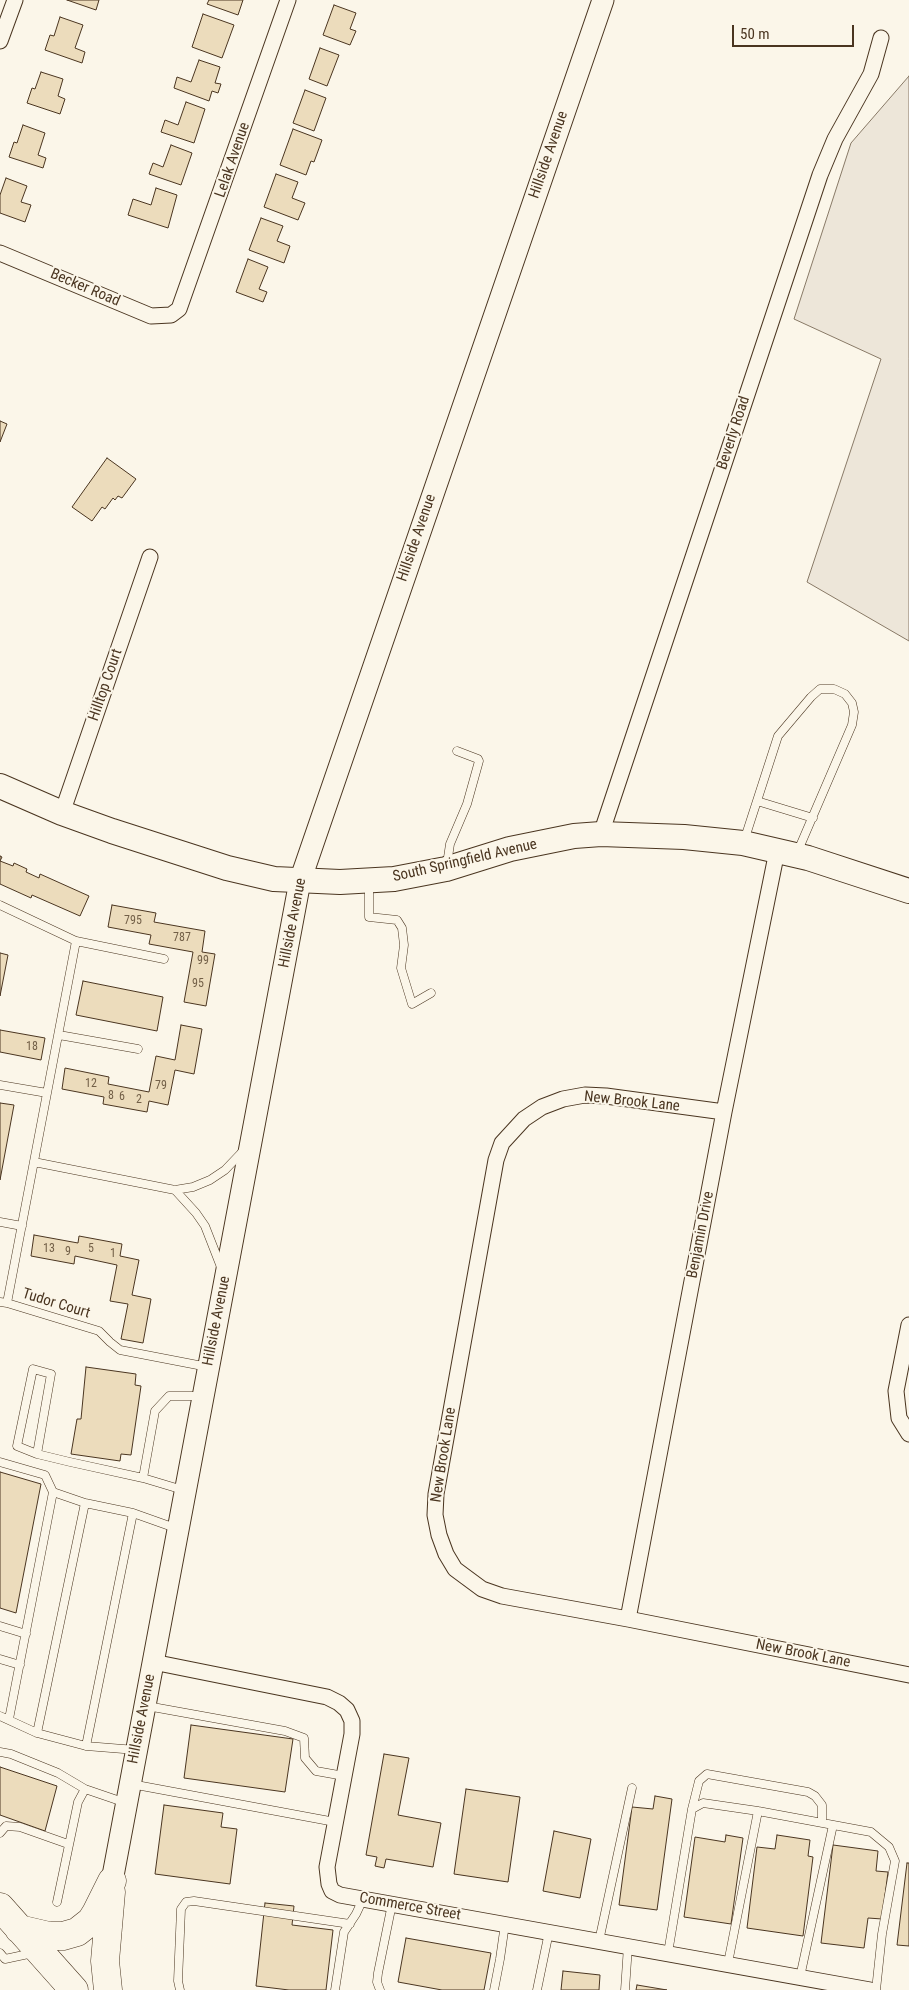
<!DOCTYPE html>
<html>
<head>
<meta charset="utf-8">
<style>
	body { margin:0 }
	#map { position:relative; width:909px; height:1990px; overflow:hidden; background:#fbf6e9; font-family:"Roboto Condensed",sans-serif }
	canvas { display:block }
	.scale { position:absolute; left:732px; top:25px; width:122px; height:22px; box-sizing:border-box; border:2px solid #4a3520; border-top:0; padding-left:6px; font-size:15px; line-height:18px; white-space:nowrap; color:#4a3520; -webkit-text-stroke:4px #fbf6e9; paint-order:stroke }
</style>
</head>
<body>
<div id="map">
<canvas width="909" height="1990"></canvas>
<div class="scale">50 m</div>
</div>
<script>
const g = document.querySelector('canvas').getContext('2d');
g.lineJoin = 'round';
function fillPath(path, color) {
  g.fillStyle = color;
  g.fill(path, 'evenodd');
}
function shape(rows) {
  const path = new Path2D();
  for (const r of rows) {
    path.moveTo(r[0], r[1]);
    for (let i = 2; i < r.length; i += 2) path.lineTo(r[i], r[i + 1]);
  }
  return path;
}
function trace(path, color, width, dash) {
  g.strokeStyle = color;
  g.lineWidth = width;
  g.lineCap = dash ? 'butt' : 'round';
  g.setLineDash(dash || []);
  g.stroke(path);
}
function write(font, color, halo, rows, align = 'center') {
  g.font = font + ' "Roboto Condensed",sans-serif';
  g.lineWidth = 4;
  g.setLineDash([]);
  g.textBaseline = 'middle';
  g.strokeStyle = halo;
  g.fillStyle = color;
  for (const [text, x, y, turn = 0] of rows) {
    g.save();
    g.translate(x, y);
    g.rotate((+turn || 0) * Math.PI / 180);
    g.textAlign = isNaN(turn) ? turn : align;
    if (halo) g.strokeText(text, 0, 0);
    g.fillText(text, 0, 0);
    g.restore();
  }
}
const green = shape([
	[909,76,909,641,807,582,881,359,794,319,851,143,909,76]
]);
const building = shape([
	[67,0,99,0,96,10,67,0],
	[209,0,243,0,238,15,207,4,209,0],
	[334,5,356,13,350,29,356,31,350,45,323,35,334,5],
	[203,14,234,25,222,58,192,47,203,14],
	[60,17,83,25,75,48,85,52,82,63,45,50,50,35,54,36,60,17],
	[320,48,339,55,327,86,309,79,320,48],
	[199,60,220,67,215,83,221,84,218,93,212,91,209,101,174,88,177,77,191,82,199,60],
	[41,72,63,79,58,96,65,99,60,114,27,103,32,88,35,89,41,72],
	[305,90,326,98,314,131,293,123,305,90],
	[186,102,205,109,194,143,161,132,165,120,178,125,186,102],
	[23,125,45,133,38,155,46,158,43,168,9,157,14,142,17,143,23,125],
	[293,129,322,140,314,162,311,161,306,175,280,165,293,129],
	[171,145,192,153,181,185,149,174,153,163,163,167,171,145],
	[276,174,298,182,292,198,305,203,298,220,264,207,276,174],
	[6,178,27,186,21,202,31,205,25,222,0,213,0,195,6,178],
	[156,188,177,195,168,228,128,215,133,199,151,205,156,188],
	[261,218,283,226,277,241,290,246,284,263,249,250,261,218],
	[248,259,268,267,259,289,267,292,263,302,236,292,248,259],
	[0,421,7,424,0,442,0,421],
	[107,458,136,479,122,498,118,496,115,500,113,498,105,509,102,507,92,521,72,507,107,458],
	[0,856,2,857,0,861,13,866,14,863,27,869,26,872,39,878,40,874,89,896,80,916,32,895,31,898,0,884,0,856],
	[112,905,156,913,154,922,205,931,202,952,215,954,206,1006,184,1002,193,952,149,944,151,935,108,927,112,905],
	[0,953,8,955,0,996,0,953],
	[83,981,163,997,157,1031,76,1015,83,981],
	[181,1025,202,1029,194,1074,175,1070,168,1105,149,1101,147,1112,103,1104,104,1097,62,1089,65,1068,109,1077,108,1084,149,1092,156,1056,175,1060,181,1025],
	[0,1030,45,1038,41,1060,0,1052,0,1030],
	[0,1103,14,1105,0,1180,0,1103],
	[34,1235,78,1243,79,1236,122,1244,120,1256,139,1260,132,1295,151,1299,143,1343,121,1339,128,1304,110,1301,117,1265,75,1256,74,1264,31,1256,34,1235],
	[86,1367,136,1374,135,1385,141,1386,131,1455,121,1454,120,1461,71,1454,77,1419,81,1419,86,1367],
	[0,1472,41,1484,16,1613,0,1608,0,1472],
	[191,1725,293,1739,285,1792,184,1778,191,1725],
	[384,1754,409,1758,398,1815,441,1823,433,1867,386,1859,384,1868,375,1866,377,1857,366,1855,384,1754],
	[0,1767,57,1786,45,1831,0,1815,0,1767],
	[466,1789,520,1797,508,1882,454,1874,466,1789],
	[655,1796,672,1799,657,1910,619,1905,632,1807,653,1809,655,1796],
	[164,1805,223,1813,221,1827,237,1829,230,1884,155,1874,164,1805],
	[554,1831,591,1839,580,1898,543,1891,554,1831],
	[726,1835,743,1838,731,1924,684,1917,695,1837,725,1842,726,1835],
	[777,1835,810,1840,808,1856,813,1857,803,1936,747,1928,757,1847,775,1849,777,1835],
	[833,1845,878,1851,876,1871,888,1872,882,1919,868,1918,864,1948,821,1943,833,1845],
	[907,1863,909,1863,909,1946,897,1945,907,1863],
	[265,1903,294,1906,292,1925,333,1930,326,1990,289,1990,256,1986,265,1903],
	[406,1938,491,1953,484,1990,442,1990,398,1982,406,1938],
	[563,1971,600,1975,599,1990,561,1990,563,1971],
	[637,1985,667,1990,636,1990,637,1985]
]);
const lane = shape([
	[757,801,813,818],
	[744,841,778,736,811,697,820,689,834,689,845,694,852,703,854,712,852,725,797,853],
	[447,864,450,844,467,804,479,761,478,759,457,751],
	[369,883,369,917,397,920,402,928,404,945,401,968,412,1004,431,993],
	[0,905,76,941,164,959],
	[59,1035,138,1049],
	[0,1085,47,1093],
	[34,1162,175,1190,193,1187,210,1180,225,1170,244,1150],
	[175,1190,196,1213,205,1226,221,1267],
	[0,1222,22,1226],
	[0,1302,7,1303,76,941],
	[7,1303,99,1331,110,1342,120,1350,208,1367],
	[37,1454,51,1374,33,1369,17,1446,37,1454,70,1462,143,1478,183,1490],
	[0,1462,45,1475,53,1492,85,1503,133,1513,178,1529],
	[143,1478,155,1411,169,1396,200,1396],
	[0,1626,26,1634],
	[0,1659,20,1665],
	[147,1706,285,1731,304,1738,305,1758,316,1771,344,1776],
	[0,1716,37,1733,86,1746,136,1750],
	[9,1719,53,1492],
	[37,1733,85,1503],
	[86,1746,133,1513],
	[0,1752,11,1754,58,1773,85,1789],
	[131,1784,335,1822],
	[692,1809,699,1781,707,1774,808,1792,815,1796,822,1805,822,1823],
	[0,1833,6,1826,20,1827,68,1844],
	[57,1902,78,1802,85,1789,126,1803],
	[599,1941,632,1788],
	[0,1953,5,1959,33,1953],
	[668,1953,692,1809,703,1803,758,1811,871,1832,889,1847,895,1861,882,1934,876,1990],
	[728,1963,758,1811],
	[800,1977,833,1825],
	[180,1990,178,1981,181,1909,186,1902,194,1901,350,1924],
	[335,1990,344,1932,356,1914,363,1899],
	[380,1990,377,1982,378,1973,392,1904],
	[494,1990,500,1959,505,1924],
	[537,1990,549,1932],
	[625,1990,628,1946]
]);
const street = shape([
	[0,41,15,0],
	[0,253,151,316,171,315,179,309,288,0],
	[62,813,150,557],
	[601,834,820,175,835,139,871,74,881,38],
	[724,1112,606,1096,585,1095,563,1099,542,1107,524,1119,502,1143,496,1160,436,1494,435,1515,439,1535,446,1554,455,1569,482,1589,502,1596,628,1619,909,1675],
	[909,1325,896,1391,899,1418,909,1434],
	[628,1619,724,1112,777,851],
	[153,1662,327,1697,339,1703,347,1710,352,1721,352,1734,327,1867,329,1884,332,1891,340,1895,870,1990]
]);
const secondary = shape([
	[112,1881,300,881,603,0]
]);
const primary = shape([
	[0,786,62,813,112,831,227,868,274,879,340,882,394,879,446,869,510,849,574,836,601,834,684,837,743,843,808,858,909,891]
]);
const highway = shape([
	[0,1907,74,1990],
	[19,1929,49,1936,63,1936,77,1932,91,1921,96,1913,112,1881],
	[108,1990,105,1961,111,1892]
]);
const numberNames = [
	["795",133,921],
	["787",182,938],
	["99",203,961],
	["95",198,984],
	["18",32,1047],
	["12",91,1084],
	["79",161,1086],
	["8",111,1096],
	["6",122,1097],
	["2",139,1100],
	["13",49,1249],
	["5",91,1249],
	["9",68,1252],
	["1",113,1254]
];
const streetNames = [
	["Hillside Avenue",549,155,-71],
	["Lelak Avenue",233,160,-71],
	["Becker Road",85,288,23],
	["Beverly Road",734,433,-72],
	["Hillside Avenue",417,538,-71],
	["Hilltop Court",106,685,-71],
	["South Springfield Avenue",465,861,-13],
	["Hillside Avenue",293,923,-79],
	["New Brook Lane",632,1102,6],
	["Benjamin Drive",701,1235,-79],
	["Tudor Court",56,1304,17],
	["Hillside Avenue",217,1321,-79],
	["New Brook Lane",444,1455,-81],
	["New Brook Lane",803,1654,11],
	["Hillside Avenue",142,1719,-79],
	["Commerce Street",410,1907,10]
];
fillPath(green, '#ede6d9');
trace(green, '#887966', 1);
fillPath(building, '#ecdcbc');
trace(building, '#4a3520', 1);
trace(lane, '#4a3520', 9);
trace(street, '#4a3520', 17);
trace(secondary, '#4a3520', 23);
trace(primary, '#4a3520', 26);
trace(highway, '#4a3520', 29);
trace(lane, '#fbf6e9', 8);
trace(street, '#fbf6e9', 15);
trace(secondary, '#fbf6e9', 21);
trace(primary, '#fbf6e9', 24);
trace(highway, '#fbf6e9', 28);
write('12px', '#725f47', null, numberNames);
write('15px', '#4a3520', '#fbf6e9', streetNames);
</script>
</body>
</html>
